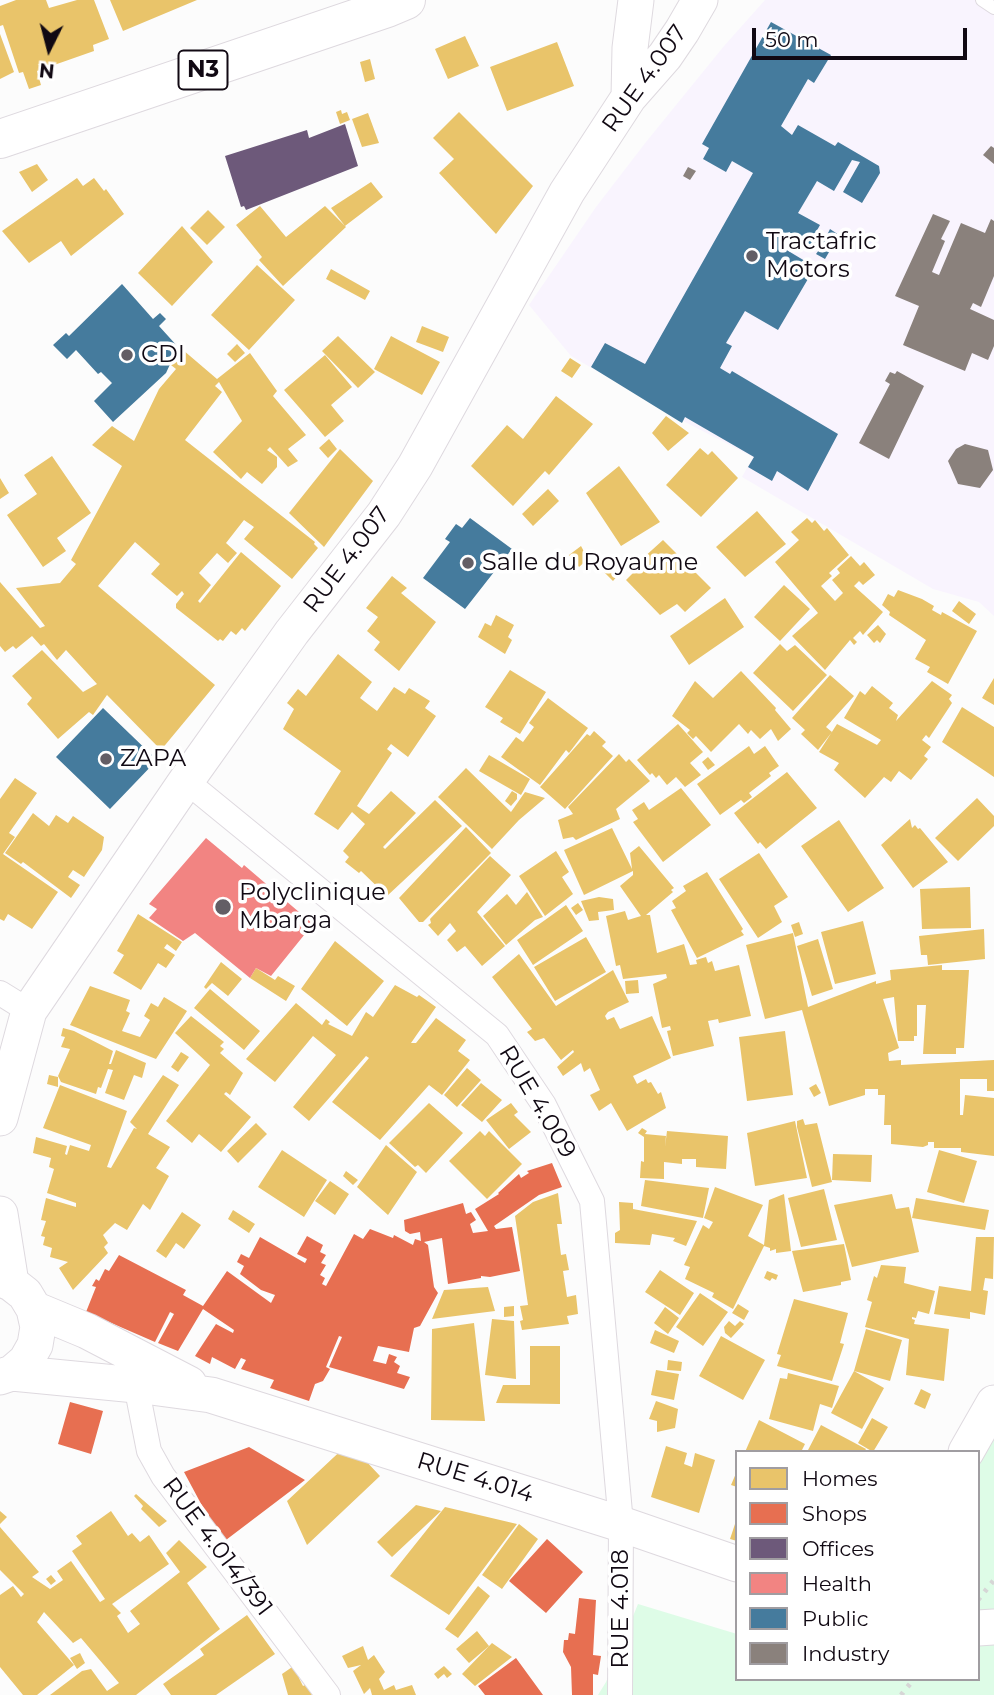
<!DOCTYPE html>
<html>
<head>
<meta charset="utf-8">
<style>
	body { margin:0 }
	#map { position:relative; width:994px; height:1695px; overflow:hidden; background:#fcfcfc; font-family:Montserrat,sans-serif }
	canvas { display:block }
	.legend { position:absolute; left:735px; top:1450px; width:245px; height:231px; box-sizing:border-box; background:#fff; border:2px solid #a09da1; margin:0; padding:9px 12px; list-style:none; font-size:21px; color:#110913 }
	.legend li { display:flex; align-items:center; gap:14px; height:35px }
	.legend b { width:35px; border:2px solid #a09da1 }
	.north { position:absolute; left:14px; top:14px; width:70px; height:70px; -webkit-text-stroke:5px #fff; paint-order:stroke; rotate:186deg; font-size:19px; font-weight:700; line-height:28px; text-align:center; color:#110913 }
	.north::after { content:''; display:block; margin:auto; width:24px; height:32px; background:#110913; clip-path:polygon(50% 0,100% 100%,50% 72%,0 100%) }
	.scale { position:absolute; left:752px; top:28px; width:215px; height:32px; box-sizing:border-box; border:4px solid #110913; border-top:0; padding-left:9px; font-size:21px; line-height:24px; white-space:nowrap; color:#110913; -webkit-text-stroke:5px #fff; paint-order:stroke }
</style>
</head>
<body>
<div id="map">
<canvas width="994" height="1695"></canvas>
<ul class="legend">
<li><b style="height:19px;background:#e9c46a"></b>Homes</li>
<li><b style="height:19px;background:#e76f51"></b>Shops</li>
<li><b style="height:19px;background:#6d597a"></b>Offices</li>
<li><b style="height:19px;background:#f28482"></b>Health</li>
<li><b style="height:19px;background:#457b9d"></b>Public</li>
<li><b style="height:19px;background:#8a817c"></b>Industry</li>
</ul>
<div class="north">N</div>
<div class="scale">50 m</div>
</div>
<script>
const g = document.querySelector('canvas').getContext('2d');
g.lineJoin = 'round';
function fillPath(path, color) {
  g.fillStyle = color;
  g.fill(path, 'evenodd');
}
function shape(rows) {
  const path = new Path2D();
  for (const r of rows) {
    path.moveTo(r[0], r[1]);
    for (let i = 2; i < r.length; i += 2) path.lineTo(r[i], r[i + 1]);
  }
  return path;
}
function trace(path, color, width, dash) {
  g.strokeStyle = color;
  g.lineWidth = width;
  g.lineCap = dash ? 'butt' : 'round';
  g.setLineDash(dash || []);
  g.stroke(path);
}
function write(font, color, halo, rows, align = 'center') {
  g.font = font + ' Montserrat,sans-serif';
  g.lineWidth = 7;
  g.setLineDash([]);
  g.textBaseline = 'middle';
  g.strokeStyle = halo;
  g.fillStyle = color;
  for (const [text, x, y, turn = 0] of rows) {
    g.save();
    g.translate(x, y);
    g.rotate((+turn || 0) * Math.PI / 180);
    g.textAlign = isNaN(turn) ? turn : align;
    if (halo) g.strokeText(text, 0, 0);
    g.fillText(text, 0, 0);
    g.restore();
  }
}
const industrial = shape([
	[765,0,994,0,994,616,979,602,933,589,742,477,753,457,683,421,571,356,529,305,596,207,646,142,724,46]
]);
const green = shape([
	[994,1388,994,1695,598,1695,606,1682,638,1604,737,1634,737,1679,978,1679,978,1452]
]);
const homes = shape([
	[16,0,46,0,49,8,77,0,94,0,109,39,93,45,94,51,37,71,41,85,29,89,23,72,19,73,3,25,0,26,0,6],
	[110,0,197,0,123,31],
	[0,34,14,72,0,79],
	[465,36,479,66,448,79,435,49],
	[557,42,574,86,507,111,490,67],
	[370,59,375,79,365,82,360,62],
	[341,110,342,114,347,112,350,120,340,124,336,112],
	[459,112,533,186,496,234,439,173,454,159,433,138],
	[368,113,379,143,362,147,352,119],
	[37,164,48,180,32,192,19,172],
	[77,178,83,186,94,178,104,191,106,189,124,214,71,256,61,241,29,263,2,231],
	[371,182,383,197,345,226,331,208],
	[260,206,286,237,325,206,346,227,283,286,259,260,262,257,236,225],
	[208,210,225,227,207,245,190,228],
	[182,226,213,262,172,306,138,273],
	[257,265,295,300,249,350,211,315],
	[331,269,370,291,365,300,326,279],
	[422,326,449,337,443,352,416,342],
	[338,336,375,372,358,388,322,351],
	[391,336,440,362,422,395,374,369],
	[237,344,245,353,235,362,227,354],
	[183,350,217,379,250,353,277,391,273,396,306,435,288,449,298,461,288,467,270,447,267,450,277,457,277,467,262,484,247,472,241,479,213,452,242,421,219,382,215,386,222,392,185,440,315,542,314,544,318,548,292,579,244,539,254,527,244,520,226,543,237,553,228,563,217,553,199,573,211,585,198,601,200,603,241,552,281,586,245,631,242,628,236,635,231,631,223,641,220,639,218,641,176,608,176,604,184,594,182,591,177,596,151,574,160,564,135,542,98,586,215,685,161,750,107,695,93,715,89,712,58,739,27,704,32,698,12,676,42,650,83,692,97,684,66,650,57,660,44,644,41,646,32,636,16,649,13,646,5,652,0,646,0,582,40,628,45,626,16,588,60,583,76,564,71,560,122,466,92,445,112,426,134,441,159,389,176,369,171,365],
	[325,355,352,387,331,405,344,421,325,437,284,390],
	[570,358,581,365,572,378,561,371],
	[556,396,593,424,549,475,545,471,513,506,471,466,507,425,523,439],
	[666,416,689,433,668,451,652,433],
	[329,439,337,449,328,458,319,448],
	[700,448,708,455,712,451,738,478,701,517,666,485],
	[340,449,373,481,324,547,289,513],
	[52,456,91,513,57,538,66,551,43,567,7,515,37,494,24,475],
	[619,466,660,522,621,546,586,493],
	[0,478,9,493,0,499],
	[548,489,559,501,533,526,522,514],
	[757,511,786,544,745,577,716,547],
	[807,518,812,523,815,520,824,531,827,528,849,555,829,573,832,576,821,586,835,601,843,593,832,580,840,573,837,569,851,556,860,566,864,562,875,575,863,585,859,581,854,586,883,612,863,635,860,631,853,638,857,642,854,645,850,640,825,670,792,636,818,613,775,562,799,540,791,532],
	[663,540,711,588,685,612,677,604,660,615,626,580,634,572,631,569],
	[581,546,588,559,579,567,569,555],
	[616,557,626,566,613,581,603,571],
	[392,576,407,588,401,593,436,622,399,671,374,650,380,642,367,631,378,617,366,608],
	[784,585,810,609,780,641,754,617],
	[898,590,922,599,934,606,932,610,941,615,942,612,977,631,948,684,927,672,930,667,915,659,926,640,889,615,890,612,882,605,888,594,894,597],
	[725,598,744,627,689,665,670,636],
	[959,601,976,614,969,624,952,611],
	[496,615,514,625,508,637,512,640,505,654,478,637,485,623,491,626],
	[878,625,886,634,880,643,877,640,874,643,867,635],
	[780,644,787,651,795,645,827,675,793,711,753,673],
	[338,654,372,682,360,698,377,711,394,687,405,694,409,688,430,701,425,708,436,716,408,757,391,744,387,749,392,753,357,806,369,814,391,791,416,813,383,847,385,849,435,800,462,826,387,896,361,871,359,873,345,862,349,857,343,851,365,824,352,812,338,830,314,814,341,771,283,729,294,709,287,703,298,689,306,696],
	[510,670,546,692,520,734,500,722,503,718,485,707],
	[741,671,776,708,775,710,791,729,778,741,771,729,760,739,751,730,748,734,739,724,711,752,696,736,693,739,687,733,690,730,672,716,695,681,713,698],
	[830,675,854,696,826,727,832,732,818,750,801,734,805,730,792,718],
	[994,678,994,705,982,698],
	[932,681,952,695,949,699,952,703,929,738,926,735,922,740,931,747,924,756,928,759,911,780,899,771,891,782,884,777,865,798,834,770,839,763,819,752,837,724,877,745,881,740,844,718,860,691,865,695,872,686,893,703,889,708,898,715,896,721],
	[548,698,588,728,569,753,566,750,540,785,501,757,516,737,523,742,534,727,529,723],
	[962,707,994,727,994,777,942,742],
	[678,724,703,752,690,763,701,775,685,787,676,777,667,785,659,775,656,778,652,773,650,775,637,760],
	[594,731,606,742,602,746,613,756,565,809,540,787,587,734,590,736],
	[749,746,754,754,765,746,779,766,769,773,771,776,749,793,752,797,744,803,741,800,720,815,697,784],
	[619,754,626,762,629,759,650,781,616,809,620,819,576,840,573,837,563,839,558,820,573,814,568,807],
	[489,755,530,779,521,795,479,771],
	[708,757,715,765,708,770,702,762],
	[466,768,511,812,525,792,545,798,519,820,492,849,438,797],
	[787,772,817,808,766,849,760,842,758,844,734,813],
	[15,778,37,793,9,833,15,837,3,854,58,892,32,929,8,914,4,921,0,919,0,799],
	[681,788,711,825,663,862,633,822,638,819,632,810,644,802,649,810],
	[512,791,517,794,517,799,511,806,505,801],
	[977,798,994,816,994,826,958,861,935,838],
	[33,813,49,826,56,815,68,823,73,816,104,837,102,850,84,877,73,870,68,877,80,885,71,898,23,862,21,864,5,853],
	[910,819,912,828,915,825,918,829,920,828,948,862,913,888,881,845],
	[839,820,884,888,848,912,801,846],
	[466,827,491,853,423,922,419,922,399,898],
	[612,828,632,869,630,853,639,846,674,888,671,890,673,892,646,915,650,915,657,953,684,944,690,965,697,964,696,960,706,957,708,963,712,961,715,971,739,965,751,1016,719,1023,718,1019,708,1021,714,1046,673,1056,667,1031,671,1030,670,1026,662,1028,653,984,667,978,666,974,623,979,620,965,616,966,606,916,625,911,628,920,641,916,620,886,633,875,633,871,584,895,564,850],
	[556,851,569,872,562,877,573,894,545,916,519,876],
	[759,853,788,897,774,906,782,922,758,938,719,879],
	[490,856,511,875,477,912,505,946,482,966,465,946,457,952,447,940,456,931,450,923,438,936,428,925,431,923,430,919],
	[707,872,743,929,741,931,744,935,697,958,671,910,676,908,672,901,686,891,683,886],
	[970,887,971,928,922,929,920,889],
	[527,892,543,917,535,920,506,945,483,916,507,894,516,905],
	[599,897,613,899,614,910,598,912,599,920,589,921,581,901],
	[578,903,583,910,576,915,571,908],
	[566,905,583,931,533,965,517,940],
	[138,914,182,942,176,951,167,944,164,948,175,955,166,968,158,963,141,990,113,973,124,955,117,951],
	[863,921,876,974,835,984,821,932],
	[799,922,803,934,795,937,791,925],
	[984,929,985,959,928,965,927,955,921,955,919,936],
	[793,933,808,1007,876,981,876,984,891,980,890,970,942,965,942,970,969,970,964,1048,956,1048,956,1054,923,1054,926,1005,917,1005,917,1036,914,1036,914,1041,898,1041,894,997,883,999,899,1048,888,1053,889,1061,901,1060,901,1065,994,1060,994,1091,987,1091,987,1079,960,1079,960,1115,963,1115,965,1095,994,1098,994,1156,961,1152,961,1148,934,1148,934,1142,928,1142,928,1145,923,1147,891,1144,891,1125,884,1125,885,1095,878,1095,878,1089,865,1089,865,1095,829,1106,802,1010,765,1019,746,945],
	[586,937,606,972,555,1001,534,967],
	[818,939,833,989,812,996,797,946],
	[335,941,384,981,347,1026,301,989],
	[519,954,556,1006,613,970,629,1002,608,1012,605,1016,607,1020,614,1017,620,1029,652,1016,671,1058,633,1076,637,1084,646,1079,648,1083,651,1082,658,1094,661,1092,666,1108,627,1131,611,1103,599,1111,590,1095,600,1090,590,1068,584,1072,581,1063,563,1076,557,1067,574,1052,573,1050,561,1060,544,1038,535,1041,527,1032,532,1029,492,977],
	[221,962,242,979,228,996,212,983,206,989,204,987],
	[256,968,275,980,278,976,295,986,286,1001,250,978],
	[638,980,639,993,626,994,625,981],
	[395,985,417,997,419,995,436,1007,411,1043,416,1043,436,1018,466,1040,458,1051,470,1060,442,1095,429,1085,380,1140,332,1102,369,1058,366,1056,309,1121,293,1107,336,1055,313,1036,275,1082,246,1059,296,1003,322,1025,326,1019,330,1022,328,1024,352,1036,366,1012,373,1017],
	[90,986,130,1000,126,1011,130,1013,122,1031,140,1037,150,1020,144,1016,151,1003,158,1007,164,997,187,1011,156,1059,70,1025],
	[210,989,260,1031,244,1050,194,1008],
	[191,1016,224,1042,220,1046,224,1049,220,1053,243,1073,230,1095,226,1092,224,1094,251,1117,221,1152,199,1134,192,1143,166,1121,210,1065,175,1033],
	[63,1028,74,1031,113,1051,109,1064,111,1064,116,1050,146,1063,142,1078,134,1075,124,1100,105,1093,113,1070,108,1069,101,1088,98,1087,96,1094,61,1082,58,1076,70,1049,61,1047,65,1037,61,1036],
	[785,1031,793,1095,747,1101,739,1037],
	[181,1052,189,1057,178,1072,171,1067],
	[467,1068,481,1080,457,1107,444,1095],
	[49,1075,58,1077,58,1087,47,1084],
	[163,1075,179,1085,148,1134,170,1147,156,1168,169,1176,150,1210,143,1204,127,1230,115,1223,103,1235,108,1243,104,1247,108,1253,73,1290,59,1268,68,1262,50,1257,52,1248,43,1245,45,1237,41,1236,46,1221,41,1220,46,1198,76,1207,76,1203,47,1193,54,1169,49,1167,51,1158,33,1153,36,1137,67,1146,65,1154,67,1155,70,1145,89,1151,91,1145,43,1128,60,1085,127,1111,107,1167,111,1168,134,1128,137,1129,130,1122],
	[481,1083,502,1100,482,1122,461,1105],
	[816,1084,821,1093,814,1097,809,1088],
	[429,1103,463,1133,426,1173,418,1165,415,1167,389,1143],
	[511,1103,518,1112,514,1115,531,1132,509,1149,486,1120],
	[803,1119,805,1125,817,1123,832,1182,812,1187,797,1127,797,1121],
	[795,1121,807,1178,755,1186,747,1133],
	[256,1123,267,1134,238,1163,227,1151],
	[642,1128,647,1131,645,1134,666,1136,665,1147,667,1131,728,1136,726,1169,696,1167,696,1159,682,1159,682,1164,664,1162,664,1179,640,1178,641,1161,644,1162,644,1137,638,1133],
	[480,1131,485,1136,489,1131,522,1164,487,1199,449,1161],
	[386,1145,417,1172,388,1215,357,1187],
	[282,1150,327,1180,304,1217,258,1187],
	[939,1150,977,1161,964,1203,927,1192],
	[833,1154,872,1155,871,1182,832,1180],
	[346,1171,358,1180,353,1185,343,1176],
	[645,1180,709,1188,703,1218,641,1206],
	[330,1181,349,1194,335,1215,315,1201],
	[715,1187,763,1205,748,1236,764,1245,769,1200,784,1194,791,1251,776,1253,776,1249,770,1251,770,1248,764,1246,733,1309,712,1297,714,1293,685,1279,690,1267,684,1265,703,1225,709,1229,713,1222,704,1218],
	[824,1189,837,1240,801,1247,788,1198],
	[558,1193,562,1224,557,1224,561,1255,566,1254,569,1270,563,1271,567,1297,576,1295,578,1314,567,1316,569,1324,522,1330,520,1321,523,1320,520,1306,528,1305,515,1216,533,1202],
	[892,1194,896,1209,909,1207,919,1252,852,1267,834,1205],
	[916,1198,989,1210,985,1230,912,1218],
	[619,1202,633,1203,633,1209,697,1221,686,1246,673,1241,675,1238,652,1234,650,1245,615,1243,615,1233,620,1230],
	[233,1210,255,1224,249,1233,228,1219],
	[182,1212,201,1225,184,1249,176,1243,166,1258,156,1251],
	[976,1237,994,1237,993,1279,985,1278,983,1290,988,1291,985,1315,970,1312,970,1319,934,1314,939,1286,971,1291],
	[844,1244,851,1280,841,1282,841,1285,803,1292,792,1251],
	[881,1265,906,1267,904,1283,935,1291,929,1314,918,1311,916,1318,912,1317,912,1319,915,1320,914,1324,949,1329,944,1381,906,1375,909,1339,865,1327,872,1302,867,1300,874,1276,877,1278],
	[660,1270,694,1293,680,1315,645,1292],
	[767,1271,778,1275,776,1280,772,1278,770,1281,764,1278],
	[488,1287,495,1311,432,1319,444,1290],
	[700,1293,728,1312,703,1346,676,1327],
	[794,1299,848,1313,840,1343,844,1344,832,1381,777,1366,781,1355,777,1354],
	[738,1304,749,1311,744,1320,732,1313],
	[514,1306,514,1316,504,1317,504,1307],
	[665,1307,679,1318,668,1334,654,1323],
	[492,1319,514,1321,516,1379,485,1375],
	[729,1321,735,1326,740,1321,744,1324,731,1338,725,1333,724,1327],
	[474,1323,485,1421,431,1420,432,1329],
	[866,1329,902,1340,890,1381,854,1371],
	[655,1330,679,1341,674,1353,650,1343],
	[721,1336,765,1360,743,1400,699,1376],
	[530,1346,560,1346,560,1404,496,1403,503,1385,530,1385],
	[668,1360,682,1362,681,1371,667,1370],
	[656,1370,679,1374,674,1400,651,1395],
	[854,1371,884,1388,862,1429,831,1413],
	[788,1373,839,1386,832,1408,820,1404,813,1431,769,1419,780,1378,787,1379],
	[921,1389,931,1394,925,1409,914,1404],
	[656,1401,678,1409,675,1428,657,1432,657,1421,649,1419],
	[872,1418,888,1427,873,1452,858,1443],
	[759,1420,805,1444,801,1452,745,1452],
	[821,1425,866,1449,864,1452,807,1452],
	[349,1443,380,1476,307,1545,287,1501],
	[666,1446,687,1453,684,1464,692,1467,695,1453,715,1460,699,1513,651,1497],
	[737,1471,737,1487,731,1485],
	[136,1494,167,1521,159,1527,141,1509,143,1506,134,1496],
	[416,1505,441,1511,392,1557,377,1542],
	[445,1507,517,1524,449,1615,390,1576],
	[0,1511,7,1517,0,1524],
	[111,1511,128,1536,132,1533,140,1542,149,1535,169,1564,112,1604,121,1613,117,1616,128,1633,140,1624,130,1611,180,1572,166,1553,179,1540,207,1567,187,1583,220,1629,136,1695,50,1695,82,1671,91,1669,107,1691,119,1683,81,1638,73,1643,44,1612,37,1622,74,1665,37,1695,23,1695,0,1667,0,1595,13,1586,21,1597,24,1594,0,1570,0,1527,39,1572,32,1577,50,1589,63,1580,57,1571,71,1561,100,1602,105,1599,72,1551,82,1544,76,1536],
	[736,1521,737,1521,737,1541,730,1539],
	[519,1524,538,1539,502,1589,482,1575],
	[51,1575,56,1581,51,1585,46,1579],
	[478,1586,490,1596,458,1638,445,1629],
	[247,1615,275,1654,216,1695,171,1695,163,1684,204,1655,200,1649],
	[477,1631,489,1646,469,1663,456,1649],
	[492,1643,512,1657,475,1686,462,1674],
	[363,1646,368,1660,374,1655,385,1672,379,1679,384,1690,394,1685,396,1690,412,1685,416,1695,372,1695,370,1688,364,1694,353,1671,361,1665,348,1668,342,1656],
	[80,1653,85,1663,77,1669,70,1658],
	[298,1663,304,1675,299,1678,303,1686,307,1684,312,1695,288,1695,282,1674],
	[444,1666,452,1674,447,1678,444,1674,438,1679,434,1674]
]);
const shops = shape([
	[552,1163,562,1187,539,1195,494,1226,496,1229,512,1227,520,1271,490,1277,481,1276,481,1278,448,1284,442,1238,424,1242,428,1245,434,1287,438,1293,420,1326,414,1328,409,1352,378,1346,373,1361,386,1364,389,1354,397,1357,394,1362,400,1366,397,1373,410,1377,404,1389,329,1367,342,1337,339,1336,326,1367,330,1369,323,1381,315,1384,309,1401,270,1388,274,1380,241,1369,246,1360,241,1358,235,1369,212,1357,210,1364,195,1356,216,1324,233,1333,234,1330,203,1309,178,1351,158,1343,174,1314,170,1312,155,1342,86,1312,96,1287,92,1286,96,1279,99,1281,105,1269,109,1271,119,1255,186,1290,183,1295,203,1306,227,1271,271,1303,275,1295,261,1290,240,1274,244,1266,237,1262,241,1254,249,1258,260,1237,305,1263,307,1259,297,1254,307,1236,323,1245,320,1252,326,1255,321,1263,326,1265,320,1275,325,1278,322,1284,326,1286,354,1234,363,1239,370,1229,393,1238,394,1235,413,1245,415,1239,421,1241,420,1232,410,1234,405,1231,404,1220,463,1203,466,1214,471,1212,476,1220,470,1224,473,1233,488,1231,475,1209,499,1194,498,1193,519,1174,521,1178,529,1173,527,1171],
	[70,1402,103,1411,91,1454,58,1444],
	[249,1447,305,1480,222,1543,184,1472],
	[547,1539,583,1572,546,1613,509,1581],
	[579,1598,596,1600,593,1655,601,1656,598,1675,593,1674,593,1695,572,1695,571,1667,563,1652,564,1640,568,1640,569,1633,575,1634],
	[516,1658,543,1695,485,1695,478,1686]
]);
const offices = shape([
	[345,124,358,166,246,210,244,206,241,207,225,156,307,130,309,138]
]);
const health = shape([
	[206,838,242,868,244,865,313,924,271,976,256,968,250,978,195,933,183,941,149,918,157,909,149,904]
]);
const public = shape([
	[771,22,831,55,814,83,808,79,781,126,792,135,798,125,835,146,838,142,879,166,880,173,862,203,843,192,860,162,852,160,834,191,817,181,798,213,820,225,815,234,825,239,830,229,839,235,825,259,816,254,819,250,789,232,780,246,815,267,778,330,745,311,726,343,732,346,720,368,730,374,732,371,838,434,808,491,777,471,772,481,748,467,754,457,685,417,682,423,591,367,605,343,645,364,753,173,732,161,726,172,703,159,709,148,702,144],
	[122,284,153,319,160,313,166,319,159,326,178,347,166,373,113,422,94,401,112,383,101,372,98,374,76,350,67,359,53,345,66,333,69,336],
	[470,518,512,549,465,609,423,578,450,542,445,539,456,524,462,528],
	[103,708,157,760,110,809,56,757]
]);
const industry = shape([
	[991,146,994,148,994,164,983,155],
	[688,167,696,171,690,180,683,176],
	[933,214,950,221,941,239,945,241,932,272,939,275,961,223,985,233,991,219,994,221,994,276,981,307,973,303,970,309,994,320,994,346,988,360,972,353,965,371,903,345,919,306,895,296],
	[897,371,924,386,889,459,859,443,890,384,885,381,890,372,895,374],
	[965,444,988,450,993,470,980,488,958,484,948,461,956,449]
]);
const lane = shape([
	[982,0,994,8]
]);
const street = shape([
	[186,781,497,1035,544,1105,592,1201,621,1524,620,1695],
	[0,993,29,1011],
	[136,1385,149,1451,163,1476,328,1695]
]);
const secondary = shape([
	[629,97,630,48,636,0],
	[0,1118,29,1011,186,781,292,632,384,514,415,466,567,192,629,97,665,56,682,31,700,0],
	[0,1214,11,1283],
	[0,1279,11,1283,25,1294,34,1309,38,1327,35,1345,26,1361,12,1373,0,1377],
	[34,1309,87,1331,189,1384],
	[12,1373,136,1385,211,1395,621,1524,737,1564],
	[966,1452,994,1403],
	[978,1628,994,1627]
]);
const highway = shape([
	[0,139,387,8,406,0]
]);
const rail = shape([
	[978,1600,994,1580],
	[901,1695,914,1679]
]);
const markers = [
	[752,256,7,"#635e65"],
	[127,355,7,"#635e65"],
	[468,563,7,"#635e65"],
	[106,759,7,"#635e65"],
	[223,907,9,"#635e65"]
];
const shields = [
	[203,70,49]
];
const shieldNames = [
	["N3",203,70]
];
const streetNames = [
	["RUE 4.007",645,79,-54],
	["RUE 4.007",347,560,-53],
	["RUE 4.009",537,1102,59],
	["RUE 4.014",475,1478,17],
	["RUE 4.014/391",217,1547,53],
	["RUE 4.018",621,1609,-90]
];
const poiNames = [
	["Tractafric",766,242],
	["Motors",766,270],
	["CDI",141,355],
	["Salle du Royaume",482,563],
	["ZAPA",120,759],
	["Polyclinique",239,893],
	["Mbarga",239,921]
];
fillPath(industrial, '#f9f4fe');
fillPath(green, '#defce7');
fillPath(homes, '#e9c46a');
fillPath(shops, '#e76f51');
fillPath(offices, '#6d597a');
fillPath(health, '#f28482');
fillPath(public, '#457b9d');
fillPath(industry, '#8a817c');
trace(lane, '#ded9df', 14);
trace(street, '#ded9df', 26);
trace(secondary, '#ded9df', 37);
trace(highway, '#ded9df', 40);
trace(lane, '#fff', 12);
trace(street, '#fff', 24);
trace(secondary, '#fff', 35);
trace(highway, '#fff', 38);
trace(rail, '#d6d6d6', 5, [3.5, 7]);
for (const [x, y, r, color] of markers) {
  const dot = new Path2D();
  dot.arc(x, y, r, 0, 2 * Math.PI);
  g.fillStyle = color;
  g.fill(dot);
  trace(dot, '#fff', 2.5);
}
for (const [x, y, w] of shields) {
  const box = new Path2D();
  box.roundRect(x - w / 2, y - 19.5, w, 39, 5);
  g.fillStyle = '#fff';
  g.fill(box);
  trace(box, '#110913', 2);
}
write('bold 23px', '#110913', null, shieldNames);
write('24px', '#110913', '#fff', streetNames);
write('24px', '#110913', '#fff', poiNames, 'left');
</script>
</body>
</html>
